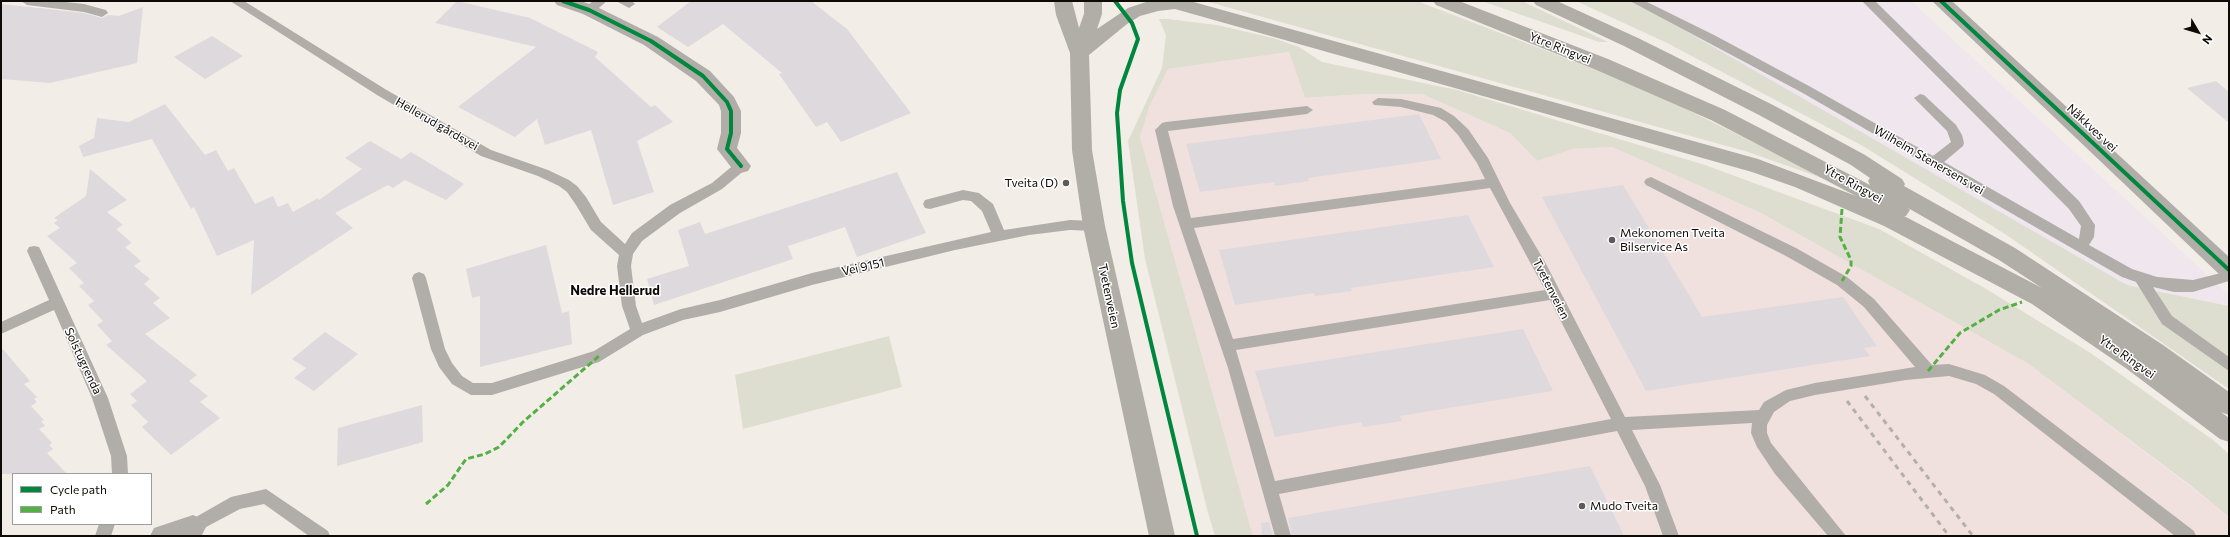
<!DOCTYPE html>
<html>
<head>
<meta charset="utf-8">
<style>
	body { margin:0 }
	#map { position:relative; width:2230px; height:537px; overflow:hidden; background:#f3ede7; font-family:Commissioner,sans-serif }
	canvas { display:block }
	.frame { position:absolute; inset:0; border:2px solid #0e0b07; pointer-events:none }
	.legend { position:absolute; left:12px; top:473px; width:140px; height:52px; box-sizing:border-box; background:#fff; border:1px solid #9f9d9c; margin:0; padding:5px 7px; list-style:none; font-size:12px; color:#0e0b07 }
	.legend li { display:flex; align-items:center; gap:8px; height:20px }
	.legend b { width:20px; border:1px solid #9f9d9c }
	.north { position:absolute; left:2178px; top:12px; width:40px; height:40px; -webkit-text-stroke:3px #fff; paint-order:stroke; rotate:128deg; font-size:11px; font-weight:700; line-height:16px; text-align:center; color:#0e0b07 }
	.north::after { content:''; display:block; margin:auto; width:14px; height:18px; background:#0e0b07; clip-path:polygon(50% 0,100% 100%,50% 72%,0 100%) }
</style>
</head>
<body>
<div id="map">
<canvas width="2230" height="537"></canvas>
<div class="frame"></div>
<ul class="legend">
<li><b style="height:5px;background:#00873e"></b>Cycle path</li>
<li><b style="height:5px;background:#54b044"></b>Path</li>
</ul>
<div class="north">N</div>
</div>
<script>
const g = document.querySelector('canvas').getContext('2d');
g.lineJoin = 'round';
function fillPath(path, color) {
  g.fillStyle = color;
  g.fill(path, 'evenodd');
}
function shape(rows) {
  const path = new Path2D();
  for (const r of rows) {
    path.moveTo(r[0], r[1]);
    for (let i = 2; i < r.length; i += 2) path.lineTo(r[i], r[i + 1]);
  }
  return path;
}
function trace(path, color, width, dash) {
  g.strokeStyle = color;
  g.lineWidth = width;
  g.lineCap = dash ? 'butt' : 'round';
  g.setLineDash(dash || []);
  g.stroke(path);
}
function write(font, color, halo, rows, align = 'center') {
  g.font = font + ' Commissioner,sans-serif';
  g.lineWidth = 3;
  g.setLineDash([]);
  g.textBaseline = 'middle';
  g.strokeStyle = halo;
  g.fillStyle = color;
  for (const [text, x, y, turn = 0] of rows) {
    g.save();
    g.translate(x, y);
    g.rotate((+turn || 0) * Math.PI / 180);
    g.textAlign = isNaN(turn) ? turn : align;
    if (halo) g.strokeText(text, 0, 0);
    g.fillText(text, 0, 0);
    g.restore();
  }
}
const commercial = shape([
	[1630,1,1911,1,2229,295,2229,306,2127,285]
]);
const industrial = shape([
	[1289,52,1305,98,1363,94,1422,94,1510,133,1537,161,1573,149,1612,147,1761,213,2027,363,2190,486,2229,517,2229,536,1253,536,1140,137,1150,105,1168,69]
]);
const green = shape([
	[1205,1,1417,1,1599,71,1680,106,1833,182,1748,152],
	[1482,1,1522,1,1608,42,1599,42],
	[1576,1,1630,1,1644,7,2127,285,2229,306,2229,389,2005,234,1861,145,1665,42],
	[1159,19,1168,19,1217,25,1273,38,1299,47,1322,62,1457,90,1705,165,1879,229,1988,290,2092,354,2213,440,2229,454,2229,517,2190,485,2027,363,1761,213,1612,147,1573,149,1537,161,1510,133,1422,94,1363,94,1305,98,1289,52,1168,69,1150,105,1140,137,1253,536,1215,536,1208,513,1145,259,1128,141,1162,68,1166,35],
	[889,336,902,387,743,429,735,375]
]);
const building = shape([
	[457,1,530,18,598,52,595,57,651,107,655,105,673,122,637,141,654,192,613,205,591,130,545,145,537,119,515,137,458,107,536,47,435,23],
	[691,1,811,1,847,29,911,113,841,142,827,122,816,127,779,74,782,73,723,24,688,47,657,27],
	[1,4,84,13,102,18,108,15,119,16,143,7,137,63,50,83,1,79],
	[212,36,243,56,205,79,174,57],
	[2216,81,2229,92,2229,123,2187,88],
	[165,104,205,155,216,150,228,171,234,168,255,204,273,196,278,207,288,203,293,212,318,198,319,200,362,169,345,158,370,141,401,159,411,152,464,184,446,200,405,180,393,188,388,185,335,213,353,228,251,295,254,240,217,256,194,207,191,209,152,139,83,157,79,146,94,138,97,118,129,122],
	[1419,114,1441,159,1308,178,1309,181,1275,186,1274,182,1200,192,1186,144],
	[90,169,127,200,107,212,123,225,116,229,132,243,125,247,141,261,134,266,150,279,144,284,160,298,153,303,170,318,145,334,197,375,189,381,208,396,200,402,220,418,171,455,142,427,148,422,131,405,137,401,130,394,147,381,106,345,112,341,97,325,103,321,88,305,94,301,79,286,84,283,69,268,77,263,47,236,60,228,54,223,58,220,54,218,86,196],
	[897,172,926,233,857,257,845,227,788,246,793,259,654,305,647,279,689,266,678,230,700,222,705,234],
	[1623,185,1702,317,1843,297,1877,346,1864,348,1870,356,1646,391,1542,197],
	[1468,215,1494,267,1351,288,1352,291,1315,296,1314,293,1235,305,1219,250],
	[546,245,562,313,569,311,572,344,480,367,480,296,472,298,466,269],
	[1523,329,1553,391,1400,416,1402,421,1363,427,1361,422,1275,437,1255,371],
	[325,332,358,354,314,391,294,378,306,368,292,359],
	[1,347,30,381,24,384,37,397,34,399,37,402,31,406,44,420,41,421,45,426,39,429,52,443,49,445,53,449,47,453,67,474,1,474],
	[422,405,423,442,337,466,338,428],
	[1590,466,1624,536,1292,536,1288,518],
	[1269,522,1273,536,1262,536,1261,523]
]);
const lane = shape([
	[21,1,57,1,84,4,106,10,108,13,102,17,84,12,27,5,21,1],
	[230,1,244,1,385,89,491,150,548,170,569,180,577,186,586,197,601,222,625,244,632,233,670,205,712,183,736,163,746,163,748,166,746,169,722,189,680,213,642,241,633,254,631,266,636,306,642,323,681,309,720,300,812,273,991,232,982,211,971,201,963,200,930,209,925,208,923,204,925,200,963,190,979,193,993,204,1004,230,1070,220,1094,221,1099,222,1101,226,1099,230,1094,231,1070,230,1029,235,955,250,812,285,720,312,683,320,643,335,599,362,492,395,471,395,452,384,439,367,431,349,412,278,414,274,419,272,424,274,426,278,445,349,452,363,462,376,473,383,492,383,594,351,630,329,622,306,617,266,619,255,591,230,576,205,567,192,559,186,538,176,481,156,377,95,230,1],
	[593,1,607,1,593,13,585,13,583,10,585,7,593,1],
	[616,1,632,1,635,4,629,8,616,1],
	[1630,1,1645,1,1714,35,1809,86,1933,156,1951,142,1947,131,1914,98,1920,94,1924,95,1956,125,1962,135,1964,143,1963,146,1944,162,2079,239,2081,226,2069,209,1862,1,1875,1,2079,201,2095,225,2094,237,2089,245,2132,269,2157,277,2193,280,2229,271,2229,281,2193,292,2174,292,2153,287,2172,316,2229,357,2229,371,2162,324,2136,282,2122,277,1801,92,1630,1],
	[1378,98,1401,99,1441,108,1454,116,1468,129,1488,158,1510,203,1545,262,1625,417,1759,410,1764,402,1786,390,1815,383,1915,367,1864,307,1837,285,1786,256,1646,185,1644,182,1646,179,1651,177,1796,248,1847,277,1874,299,1932,365,1949,364,1985,375,2004,386,2194,531,2196,536,2175,536,1994,394,1976,384,1949,376,1906,380,1815,395,1790,401,1774,412,1767,425,1767,433,1771,443,1846,536,1828,536,1775,474,1757,447,1751,433,1752,423,1632,430,1660,485,1679,536,1663,536,1645,486,1617,431,1279,494,1291,536,1275,536,1228,368,1173,206,1155,130,1162,123,1166,122,1307,106,1313,110,1307,114,1168,131,1191,218,1485,179,1477,163,1458,135,1446,122,1433,115,1401,107,1374,105,1372,102,1378,98],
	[1490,188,1545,290,1233,339,1194,228,1490,188],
	[1550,300,1611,419,1275,481,1236,350,1550,300],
	[34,246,39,247,41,251,108,398,127,456,128,474,112,474,111,456,92,398,54,310,1,334,1,322,49,300,27,251,29,247,34,246],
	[266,489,328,531,330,536,309,536,264,504,240,509,193,534,187,532,185,527,187,522,231,497,266,489],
	[99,524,115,524,111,536,95,536,99,524]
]);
const street = shape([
	[554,1,581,1,595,6,658,37,710,71,734,97,741,111,741,133,737,148,751,166,748,171,741,173,734,171,717,149,721,133,721,111,719,105,696,81,644,45,583,14,557,5,554,1],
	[1932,1,1952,1,2229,257,2229,279,2221,276,1932,1],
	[193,515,202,519,206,527,202,535,150,536,154,528,193,515]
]);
const secondary = shape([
	[1054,1,1072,1,1079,28,1084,14,1084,1,1102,1,1102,14,1097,29,1128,8,1149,1,1190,1,1758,159,1856,196,1711,120,1594,69,1436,5,1433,1,1459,1,1608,59,1725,110,1870,185,1868,181,1870,178,1851,165,1759,115,1624,46,1536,5,1533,1,1557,1,1638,38,1773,105,1865,155,1902,179,1905,184,1904,186,2015,248,2163,345,2229,392,2229,415,2221,412,2229,418,2229,442,2220,439,2127,369,2032,304,1884,226,1795,187,1752,172,1175,9,1158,11,1140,16,1127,24,1089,55,1092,150,1105,226,1175,536,1149,536,1083,226,1072,150,1070,53,1056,15,1054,1],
	[1908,208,1999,260,2042,288,1904,216,1906,216,1910,210,1908,208]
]);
const rail = shape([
	[1865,396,1973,536],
	[1847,401,1949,536]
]);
const quiet = shape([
	[1842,209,1840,237,1851,260,1851,266,1842,281],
	[1928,371,1960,333,1999,310,2022,302],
	[426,504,448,485,466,459,485,454,499,447,523,422,599,356]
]);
const cycleway = shape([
	[563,1,589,10,651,41,703,76,727,102,731,111,731,133,727,149,741,166],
	[1115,1,1132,23,1138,39,1120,90,1117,113,1123,201,1132,263,1197,536],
	[1941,1,2229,270]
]);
const markers = [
	[1066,183,4,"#5e5a55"],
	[1612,240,4,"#5e5a55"],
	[1582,506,4,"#5e5a55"]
];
const streetNames = [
	["Ytre Ringvei",1560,48,22],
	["Hellerud gårdsvei",437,124,30],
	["Nåkkves vei",2092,128,43],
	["Wilhelm Stenersens vei",1929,160,30],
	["Ytre Ringvei",1853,184,29],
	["Vei 9151",863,267,-13],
	["Tvetenveien",1551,289,63],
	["Tvetenveien",1109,296,78],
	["Ytre Ringvei",2127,357,35],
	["Solstugrenda",83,361,65]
];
const poiNames = [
	["Tveita (D)",1058,183,"right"],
	["Mekonomen Tveita",1620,233],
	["Bilservice As",1620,247],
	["Mudo Tveita",1590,506]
];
const neighbourhoodNames = [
	["Nedre Hellerud",615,291]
];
fillPath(commercial, '#efe6ee');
fillPath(industrial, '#f1e1de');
fillPath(green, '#deded0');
fillPath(building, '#ded9dd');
fillPath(lane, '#b1aeaa');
fillPath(street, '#b1aeaa');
fillPath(secondary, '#b1ada7');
trace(rail, '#b3b0ab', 3, [5, 5]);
trace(quiet, '#54b044', 3, [6, 3]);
trace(cycleway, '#00873e', 4);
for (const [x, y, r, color] of markers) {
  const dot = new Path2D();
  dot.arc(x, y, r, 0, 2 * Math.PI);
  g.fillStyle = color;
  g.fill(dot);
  trace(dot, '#fff', 1.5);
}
write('12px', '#0e0b07', '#fff', streetNames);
write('12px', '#0e0b07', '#fff', poiNames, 'left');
write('bold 13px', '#0e0b07', '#fff', neighbourhoodNames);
</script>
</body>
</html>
